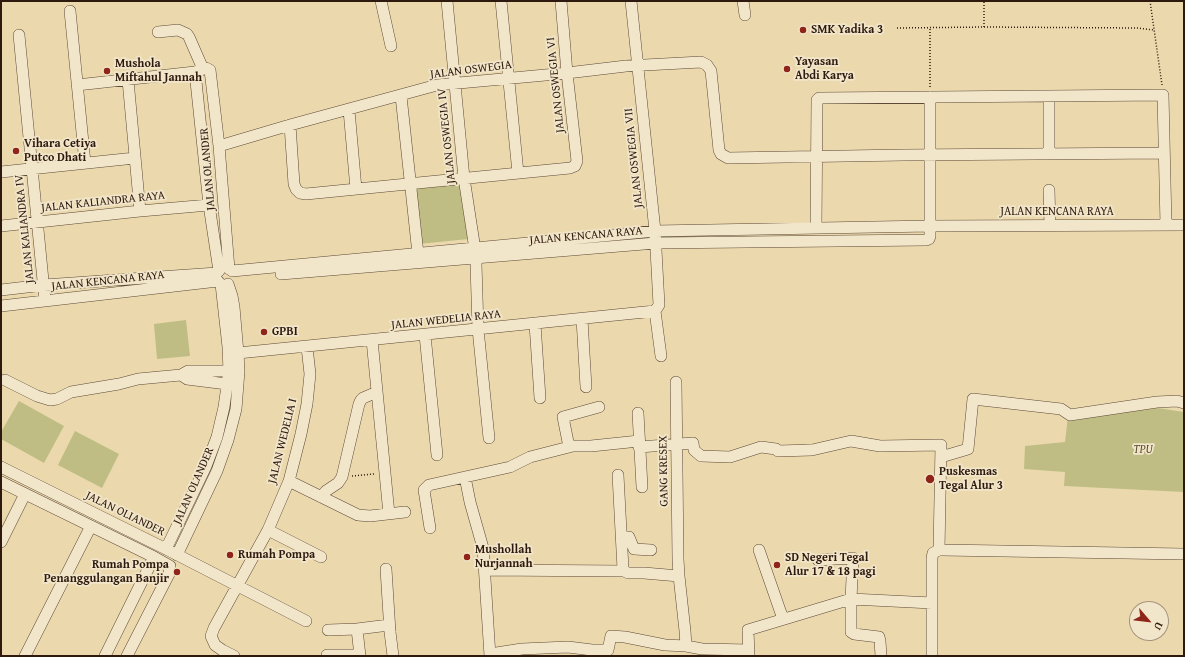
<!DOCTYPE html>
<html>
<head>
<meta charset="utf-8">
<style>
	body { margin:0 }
	#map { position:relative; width:1185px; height:657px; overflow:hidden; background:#ebd9ad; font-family:"Gentium Book Plus",serif }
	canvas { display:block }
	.frame { position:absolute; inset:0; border:2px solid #2e190f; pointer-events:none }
	.north { position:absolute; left:1129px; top:601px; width:40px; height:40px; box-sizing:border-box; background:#f2e6ca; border:1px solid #a4947f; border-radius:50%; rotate:118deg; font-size:11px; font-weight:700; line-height:16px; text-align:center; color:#2e190f }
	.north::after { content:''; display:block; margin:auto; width:14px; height:18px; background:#8f2418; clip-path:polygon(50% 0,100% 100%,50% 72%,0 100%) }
</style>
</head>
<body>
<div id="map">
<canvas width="1185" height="657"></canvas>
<div class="frame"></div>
<div class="north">U</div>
</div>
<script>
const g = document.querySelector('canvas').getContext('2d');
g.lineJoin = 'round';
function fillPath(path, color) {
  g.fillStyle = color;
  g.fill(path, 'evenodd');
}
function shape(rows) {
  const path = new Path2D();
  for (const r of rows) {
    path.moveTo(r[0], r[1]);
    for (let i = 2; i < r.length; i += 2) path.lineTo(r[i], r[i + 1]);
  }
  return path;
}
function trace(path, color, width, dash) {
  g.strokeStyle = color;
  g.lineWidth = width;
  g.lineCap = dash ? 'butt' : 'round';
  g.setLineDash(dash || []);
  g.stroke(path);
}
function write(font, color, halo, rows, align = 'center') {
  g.font = font + ' "Gentium Book Plus",serif';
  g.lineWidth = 3.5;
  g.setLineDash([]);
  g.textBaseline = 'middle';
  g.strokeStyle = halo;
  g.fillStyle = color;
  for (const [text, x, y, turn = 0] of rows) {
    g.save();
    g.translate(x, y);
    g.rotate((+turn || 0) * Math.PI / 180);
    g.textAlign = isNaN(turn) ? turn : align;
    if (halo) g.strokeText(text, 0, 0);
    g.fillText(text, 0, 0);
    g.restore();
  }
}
const green = shape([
	[462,182,468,239,419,244,415,185],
	[186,320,190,356,157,359,154,324],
	[19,401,64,426,44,463,1,439,1,432],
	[1158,408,1184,412,1184,492,1064,486,1065,472,1024,469,1025,446,1065,442,1068,416],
	[75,431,119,454,102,488,58,465]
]);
const path = shape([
	[1150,1,1162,85],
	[984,27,984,1],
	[897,28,984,27,1137,28,1154,30],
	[930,29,930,87],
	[352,476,374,474]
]);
const minor = shape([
	[381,1,391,46],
	[447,1,464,178,474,243,477,249,477,258,476,264,478,329,489,438],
	[501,1,518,173],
	[631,1,655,231,659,305,655,311],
	[743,1,745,15],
	[70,11,85,163],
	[158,32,178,30,187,34,189,37,203,69],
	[19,35,45,301],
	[195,72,209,205,219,271],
	[128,80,140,211],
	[77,85,195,72,206,68,210,70,219,146,229,269],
	[401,96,418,254],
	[1049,96,1049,154],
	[349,110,356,189],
	[290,125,294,184,296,189,300,193,306,194,570,168,575,166,577,161,567,73,561,1],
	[219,146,290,125,437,85,567,73,626,66,701,62,707,65,711,71,719,150,721,154,728,158,904,155,1164,153],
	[1,172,135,158],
	[1049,190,1050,225],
	[1,226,140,211,209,205],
	[816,228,817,100,819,98,821,98,1163,95,1166,225],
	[232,271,655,231,930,226,1184,225],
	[281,274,656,243,926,240,929,239,930,236,930,97],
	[1,290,44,285,217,273],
	[1,306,218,281],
	[655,311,661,356],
	[582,319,586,387],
	[535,324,540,398],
	[425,335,437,455],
	[372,340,389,514],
	[238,353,655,311],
	[181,375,187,379,227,384],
	[5,380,37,396,50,400,57,399,71,392,119,384,138,379,181,375,188,371,229,371],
	[676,382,678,559,679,576,685,631,686,646],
	[638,413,642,487],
	[569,447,563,417,599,407],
	[639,447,693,443,694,450,701,456,730,457,761,447,776,449,778,451,812,450,851,441,880,446,941,445,939,550,933,553,932,558,932,656],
	[941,457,968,449,973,399,1061,409,1070,415,1157,402,1177,401,1184,403],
	[1,467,166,549,306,621],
	[618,475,623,569,624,571,628,573,644,573,679,576],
	[465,477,470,502,483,548,490,656],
	[289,481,358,515,370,516,405,512],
	[1,482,154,557],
	[321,497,326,491,338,483,342,477,359,404,361,400,363,398,377,392],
	[430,528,424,490,429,485,510,467,530,457,573,446,591,446,639,441],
	[268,530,321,557],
	[622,537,629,537,634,549,651,550],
	[1,542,25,494],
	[166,549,206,466,217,437,224,407,229,371,228,347,221,284],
	[759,550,783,619],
	[942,550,1184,554],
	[177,555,217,471,228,440,236,409,239,371,238,353,234,307,232,296,228,284],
	[818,560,853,558,851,599,851,632,854,634,879,637,880,641,881,656],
	[386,569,390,632,393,656],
	[485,570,624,571],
	[357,629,360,656],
	[328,630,357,629,389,625],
	[490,654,522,649,568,647,592,650,608,650,611,636,625,637,665,645,686,646,702,649,749,650],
	[327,655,360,655],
	[749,655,748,630,851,599,932,603],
	[25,656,91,526],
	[105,656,154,557,170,566,169,574,127,656],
	[234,656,222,650,215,645,211,636,214,628,268,530,289,481,301,434,307,404,310,374,307,347]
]);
const markers = [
	[803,30,4,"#8f2418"],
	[787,69,4,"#8f2418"],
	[107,71,4,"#8f2418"],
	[16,151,4,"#8f2418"],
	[264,332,4,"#8f2418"],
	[930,479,5,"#8f2418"],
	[230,555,4,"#8f2418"],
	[467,557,4,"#8f2418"],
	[777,565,4,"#8f2418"],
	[177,572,4,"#8f2418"]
];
const poiNames = [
	["SMK Yadika 3",811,30],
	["Yayasan",795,62],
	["Abdi Karya",795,76],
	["Mushola",115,64],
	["Miftahul Jannah",115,78],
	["Vihara Cetiya",24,144],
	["Putco Dhati",24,158],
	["GPBI",272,332],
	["Puskesmas",939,472],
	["Tegal Alur 3",939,486],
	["Mushollah",475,550],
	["Nurjannah",475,564],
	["Rumah Pompa",238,555],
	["SD Negeri Tegal",785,558],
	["Alur 17 & 18 pagi",785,572],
	["Rumah Pompa",169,565,"right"],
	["Penanggulangan Banjir",169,579,"right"]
];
const streetNames = [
	["JALAN OSWEGIA",471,70,-7],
	["JALAN OSWEGIA VI",556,85,-96],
	["JALAN OSWEGIA IV",447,136,-96],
	["JALAN OSWEGIA VII",634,158,-96],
	["JALAN OLANDER",208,169,-95],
	["JALAN KALIANDRA RAYA",103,202,-6],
	["JALAN KENCANA RAYA",1057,212],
	["JALAN KALIANDRA IV",25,229,-96],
	["JALAN KENCANA RAYA",586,236,-5],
	["JALAN KENCANA RAYA",108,281,-6],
	["JALAN WEDELIA RAYA",446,320,-6],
	["JALAN WEDELIA I",283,441,-76],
	["GANG KRESEX",664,471,-91],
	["JALAN OLANDER",194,486,-66],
	["JALAN OLIANDER",125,514,26]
];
const parkNames = [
	["TPU",1143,450]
];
fillPath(green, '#bfbd84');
trace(minor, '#5d4936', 12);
trace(path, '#2e190f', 1.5, [1, 2]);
trace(minor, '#f2e6ca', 11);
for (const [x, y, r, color] of markers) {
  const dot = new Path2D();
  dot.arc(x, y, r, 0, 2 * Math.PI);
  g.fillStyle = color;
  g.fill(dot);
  trace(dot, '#f2e6ca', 1.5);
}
write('bold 12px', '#2e190f', '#f2e6ca', poiNames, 'left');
write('12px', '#2e190f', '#f2e6ca', streetNames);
write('italic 12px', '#5a4a32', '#f2e6ca', parkNames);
</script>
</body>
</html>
